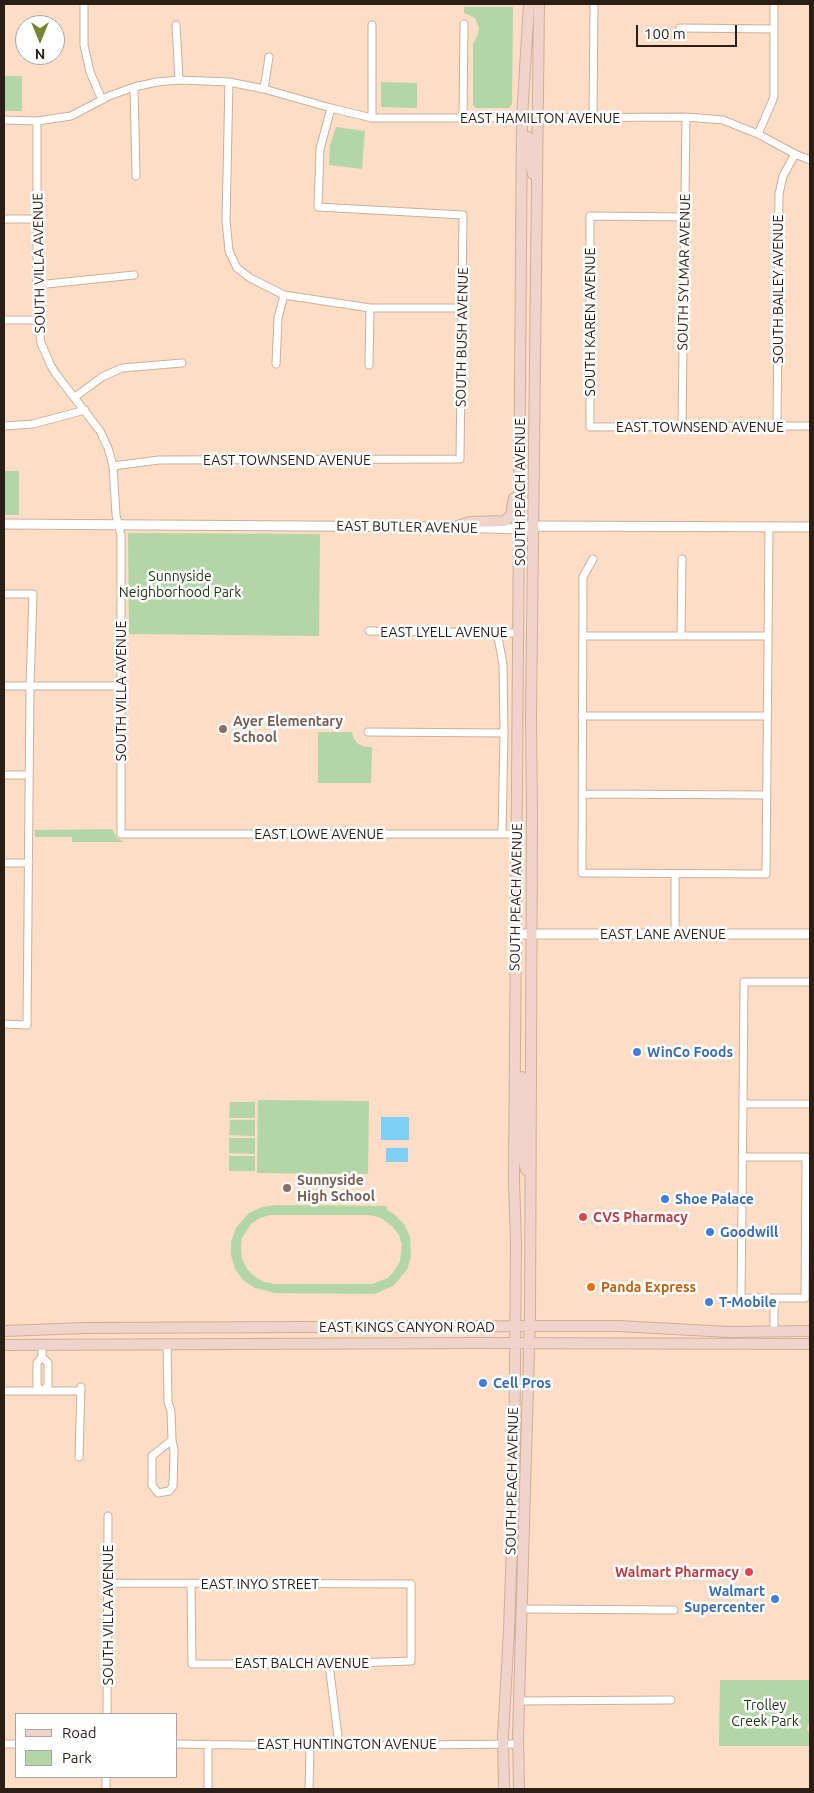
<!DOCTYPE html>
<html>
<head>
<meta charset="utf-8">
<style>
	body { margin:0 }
	#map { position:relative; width:814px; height:1793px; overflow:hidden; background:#fdddc5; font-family:Ubuntu,sans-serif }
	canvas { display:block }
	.frame { position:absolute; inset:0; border:5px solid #2a1e16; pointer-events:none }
	.legend { position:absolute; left:15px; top:1713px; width:162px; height:65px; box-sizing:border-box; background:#fff; border:1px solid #aaa5a2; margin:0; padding:6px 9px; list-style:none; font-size:15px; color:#2a1e16 }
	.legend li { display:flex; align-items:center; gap:10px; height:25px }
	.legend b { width:25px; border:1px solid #aaa5a2 }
	.north { position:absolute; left:15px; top:15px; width:50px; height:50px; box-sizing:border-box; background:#fff; border:1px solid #aaa5a2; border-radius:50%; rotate:180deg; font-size:14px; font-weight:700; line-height:20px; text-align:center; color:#2a1e16 }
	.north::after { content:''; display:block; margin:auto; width:18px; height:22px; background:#7a8633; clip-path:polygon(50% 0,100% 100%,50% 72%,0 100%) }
	.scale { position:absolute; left:636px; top:25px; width:101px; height:22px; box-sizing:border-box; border:2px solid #2a1e16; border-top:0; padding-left:6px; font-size:15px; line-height:18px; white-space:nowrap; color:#2a1e16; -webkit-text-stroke:4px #fff; paint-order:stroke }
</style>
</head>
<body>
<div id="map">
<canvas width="814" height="1793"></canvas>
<div class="frame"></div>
<ul class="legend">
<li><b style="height:6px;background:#f0d4cb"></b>Road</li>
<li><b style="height:14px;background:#b2d6a5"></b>Park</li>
</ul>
<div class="north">N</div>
<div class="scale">100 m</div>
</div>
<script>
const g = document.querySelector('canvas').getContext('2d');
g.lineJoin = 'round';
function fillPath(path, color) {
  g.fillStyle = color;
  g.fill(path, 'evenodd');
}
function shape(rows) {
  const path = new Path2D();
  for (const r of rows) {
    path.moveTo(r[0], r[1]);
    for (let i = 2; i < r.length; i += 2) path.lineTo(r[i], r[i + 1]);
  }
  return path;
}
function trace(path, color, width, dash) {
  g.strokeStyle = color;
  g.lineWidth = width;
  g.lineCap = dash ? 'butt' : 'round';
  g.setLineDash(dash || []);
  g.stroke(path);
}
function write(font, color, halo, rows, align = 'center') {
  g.font = font + ' Ubuntu,sans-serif';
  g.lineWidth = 5;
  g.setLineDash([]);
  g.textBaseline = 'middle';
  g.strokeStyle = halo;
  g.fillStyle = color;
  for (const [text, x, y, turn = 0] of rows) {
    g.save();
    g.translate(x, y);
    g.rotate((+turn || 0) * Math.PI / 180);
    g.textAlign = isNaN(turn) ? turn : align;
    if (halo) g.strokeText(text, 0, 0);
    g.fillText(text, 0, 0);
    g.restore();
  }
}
const green = shape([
	[464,7,513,7,512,104,509,108,476,108,473,105,473,44,478,34,479,28,475,18,464,13],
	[4,76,22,76,22,111,4,111],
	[381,82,417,83,417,108,381,107],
	[336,127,365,131,362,169,329,165,330,145],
	[4,471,19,471,19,515,4,515],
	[128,533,320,534,319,636,129,634],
	[318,732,352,732,354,739,358,744,365,747,372,747,371,783,318,783],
	[112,829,117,838,124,842,72,842,72,837,35,837,35,830],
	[258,1100,369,1101,368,1174,257,1173],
	[230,1102,255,1102,255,1118,229,1118],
	[230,1120,255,1120,255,1136,229,1135],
	[229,1138,255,1138,255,1154,229,1153],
	[229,1156,255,1156,255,1171,229,1171],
	[276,1205,387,1206,387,1210,394,1214,404,1224,410,1237,411,1257,407,1270,393,1286,374,1294,275,1293,255,1288,243,1280,235,1269,231,1255,231,1242,236,1228,249,1213,262,1207],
	[270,1215,368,1215,379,1217,392,1226,399,1235,402,1245,400,1261,395,1270,388,1278,372,1284,275,1284,264,1282,255,1277,247,1269,242,1259,241,1249,242,1238,251,1224,260,1218],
	[720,1680,810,1680,810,1719,807,1729,810,1736,810,1746,719,1746]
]);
const water = shape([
	[381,1117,409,1117,409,1140,381,1140],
	[386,1148,408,1148,408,1162,386,1162]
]);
const minor = shape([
	[84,4,84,45,90,72,102,100],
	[176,25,179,80],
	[680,28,774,29],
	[229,82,226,220,229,251,237,268,250,278,284,295,278,318,276,364],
	[134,87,136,176],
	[264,89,269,57],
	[593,117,594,4],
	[372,118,372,25],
	[463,118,464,24],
	[4,120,37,121,71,116,109,96,134,87,157,82,179,80,229,82,264,89,331,108,372,118,522,118,686,117,723,120,758,134,795,154,810,160],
	[37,121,37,285,38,320,41,343,51,366,56,374,100,431,108,448,113,466,116,515,121,535,121,834,517,834],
	[758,134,772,102,774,96,774,4],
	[685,217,590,216,590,427,810,426],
	[4,219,37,219],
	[37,285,134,275],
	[284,295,370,308,462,308],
	[4,320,38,320],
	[369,365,370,308],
	[75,397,102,377,122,368,182,363],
	[4,426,33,424,85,410],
	[682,427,686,117],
	[777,427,779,194,783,176,795,154],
	[113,466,159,460,460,459,463,215,318,207,320,149,331,108],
	[593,559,583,577,582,873,766,874,769,527],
	[4,594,33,594,30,686,4,686],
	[369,631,519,633],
	[497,632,503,664,504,733,502,834],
	[583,636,768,636],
	[681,636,682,559],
	[582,716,767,716],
	[368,732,504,733],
	[4,775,29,775],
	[582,794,766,795],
	[4,863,29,863],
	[675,874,675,934],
	[4,1024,27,1025,30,686,121,686],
	[743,1104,744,982,810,982],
	[742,1157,806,1157,805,1298,741,1298,743,1104,810,1104],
	[774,1298,774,1332],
	[42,1344,42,1357,37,1363,37,1386,42,1391,48,1386,48,1363,42,1357],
	[167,1345,168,1402,171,1411,172,1440,174,1450,173,1486,169,1491,158,1493,152,1485,152,1456,172,1440],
	[4,1391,81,1391],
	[79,1457,81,1387],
	[109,1583,411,1584,411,1661,329,1664,192,1664,191,1584],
	[522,1609,674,1610],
	[329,1664,339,1745],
	[519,1701,671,1700],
	[107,1714,108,1516],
	[4,1744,16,1744],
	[176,1744,310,1746,518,1744],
	[106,1789,106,1777],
	[208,1789,208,1744],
	[309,1789,310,1746]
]);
const tertiary = shape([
	[4,524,454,527,520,529,532,526,810,527],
	[516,934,810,934]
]);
const secondary = shape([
	[528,137,529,152,533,174],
	[454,527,470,522,505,521,511,515,514,498],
	[522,1077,523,1095,531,1099],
	[515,1099,521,1102,523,1108,523,1157,526,1170],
	[4,1331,85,1328,514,1326,618,1326,729,1332,810,1331],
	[4,1345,475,1343,810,1344],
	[504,1789,503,1736,509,1631,514,1486,516,1243,514,1180,522,118,529,4],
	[519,1789,518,1736,530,1314,532,814,531,718,539,4]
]);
const markers = [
	[223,729,5,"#8d6e63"],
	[637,1052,5,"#3f7fe0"],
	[287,1188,5,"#8d6e63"],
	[665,1199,5,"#3f7fe0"],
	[583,1217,5,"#e0444e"],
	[710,1232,5,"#3f7fe0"],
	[591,1287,5,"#e8710a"],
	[709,1302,5,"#3f7fe0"],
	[483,1383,5,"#3f7fe0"],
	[749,1572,5,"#e0444e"],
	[775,1599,5,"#3f7fe0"]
];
const streetNames = [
	["EAST HAMILTON AVENUE",540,118],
	["SOUTH VILLA AVENUE",39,263,-91],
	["SOUTH SYLMAR AVENUE",684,272,-89],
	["SOUTH BAILEY AVENUE",778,289,-90],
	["SOUTH KAREN AVENUE",590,322,-90],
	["SOUTH BUSH AVENUE",462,337,-89],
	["EAST TOWNSEND AVENUE",700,427],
	["EAST TOWNSEND AVENUE",287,460],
	["SOUTH PEACH AVENUE",520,492,-90],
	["EAST BUTLER AVENUE",407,527,1],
	["EAST LYELL AVENUE",444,632],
	["SOUTH VILLA AVENUE",121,691,-90],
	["EAST LOWE AVENUE",319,834],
	["SOUTH PEACH AVENUE",516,897,-89],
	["EAST LANE AVENUE",663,934],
	["EAST KINGS CANYON ROAD",407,1327],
	["SOUTH PEACH AVENUE",512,1481,-89],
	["EAST INYO STREET",260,1584],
	["SOUTH VILLA AVENUE",108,1615,-90],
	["EAST BALCH AVENUE",302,1663],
	["EAST HUNTINGTON AVENUE",347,1744]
];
const parkNames = [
	["Sunnyside",180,576],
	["Neighborhood Park",180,592],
	["Trolley",765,1705],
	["Creek Park",765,1721]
];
const educationNames = [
	["Ayer Elementary",233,721],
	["School",233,737],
	["Sunnyside",297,1180],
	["High School",297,1196]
];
const shopNames = [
	["WinCo Foods",647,1052],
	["Shoe Palace",675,1199],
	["Goodwill",720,1232],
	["T-Mobile",719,1302],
	["Cell Pros",493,1383],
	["Walmart",765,1591,"right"],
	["Supercenter",765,1607,"right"]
];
const healthNames = [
	["CVS Pharmacy",593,1217],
	["Walmart Pharmacy",739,1572,"right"]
];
const foodNames = [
	["Panda Express",601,1287]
];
fillPath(green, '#b2d6a5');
fillPath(water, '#7fd0f9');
trace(minor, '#ceaf98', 9);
trace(tertiary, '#ceaf98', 11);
trace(secondary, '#ceaf98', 12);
trace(minor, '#fff', 7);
trace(tertiary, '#fff', 9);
trace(secondary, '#f0d4cb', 10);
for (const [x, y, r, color] of markers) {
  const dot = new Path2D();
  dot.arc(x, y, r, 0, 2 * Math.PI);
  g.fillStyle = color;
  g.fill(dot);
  trace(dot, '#fff', 2);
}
write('14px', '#2a1e16', '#fff', streetNames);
write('14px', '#19370c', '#fff', parkNames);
write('bold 14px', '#785e54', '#fff', educationNames, 'left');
write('bold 14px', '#366cbe', '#fff', shopNames, 'left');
write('bold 14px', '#be3a42', '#fff', healthNames, 'left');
write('bold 14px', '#c56008', '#fff', foodNames, 'left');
</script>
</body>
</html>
